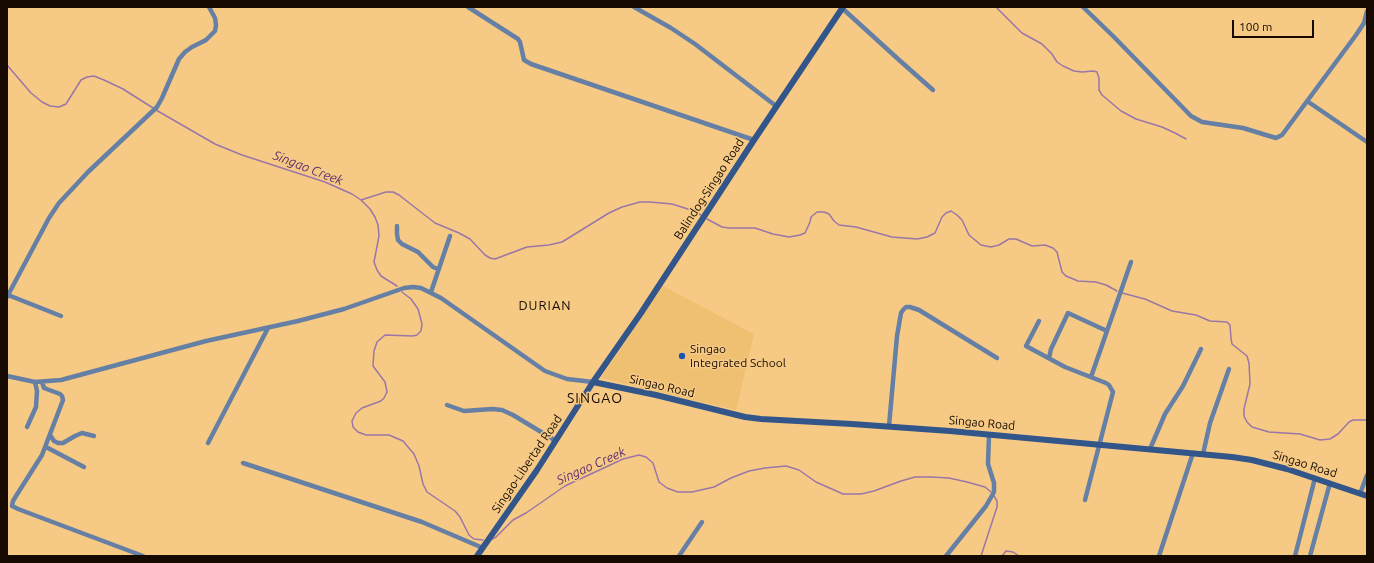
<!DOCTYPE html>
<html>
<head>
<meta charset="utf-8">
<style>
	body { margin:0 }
	#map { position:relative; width:1374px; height:563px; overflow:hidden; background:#f6ca85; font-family:Ubuntu,sans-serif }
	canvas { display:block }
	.frame { position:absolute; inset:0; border:8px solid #160a00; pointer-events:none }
	.scale { position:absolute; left:1232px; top:20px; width:82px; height:18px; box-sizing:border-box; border:2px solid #160a00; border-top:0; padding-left:5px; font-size:12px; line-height:14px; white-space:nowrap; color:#160a00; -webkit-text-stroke:3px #f6ca85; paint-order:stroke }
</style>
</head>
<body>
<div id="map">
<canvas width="1374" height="563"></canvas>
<div class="frame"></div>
<div class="scale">100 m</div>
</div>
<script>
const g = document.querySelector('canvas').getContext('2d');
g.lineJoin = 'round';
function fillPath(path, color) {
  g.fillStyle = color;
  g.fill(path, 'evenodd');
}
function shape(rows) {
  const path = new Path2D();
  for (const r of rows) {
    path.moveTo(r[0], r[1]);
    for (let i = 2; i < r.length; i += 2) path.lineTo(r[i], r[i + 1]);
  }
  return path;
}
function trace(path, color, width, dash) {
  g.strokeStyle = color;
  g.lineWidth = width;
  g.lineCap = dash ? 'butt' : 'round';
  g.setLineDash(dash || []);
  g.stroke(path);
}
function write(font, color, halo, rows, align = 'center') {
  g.font = font + ' Ubuntu,sans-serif';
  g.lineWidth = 3;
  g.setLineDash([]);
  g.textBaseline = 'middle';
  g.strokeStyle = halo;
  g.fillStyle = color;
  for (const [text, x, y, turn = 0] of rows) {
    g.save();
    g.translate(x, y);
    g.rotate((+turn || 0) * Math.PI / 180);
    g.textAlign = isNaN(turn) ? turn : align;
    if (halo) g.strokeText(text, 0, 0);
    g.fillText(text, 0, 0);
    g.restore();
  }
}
const built = shape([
	[663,286,754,334,736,410,601,378]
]);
const stream = shape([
	[996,7,1022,33,1042,44,1052,54,1057,62,1063,66,1074,71,1082,72,1093,71,1097,72,1099,78,1099,90,1102,95,1121,111,1136,119,1162,127,1175,133,1186,139],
	[7,65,31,93,42,102,50,106,59,107,66,104,81,80,87,77,94,76,104,80,123,89,153,108],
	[156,110,215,144,242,155,325,182,352,194,361,200,370,209,375,217,378,225,379,236,374,262,377,270,381,276,397,286],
	[361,200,386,192,393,192,399,195,435,223,459,233,470,239,485,255,490,258,495,259,527,247,549,245,562,242,609,213,622,207,640,202,650,202,672,204,694,211,701,215],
	[707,219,722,227,729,228,755,228,773,234,789,237,800,235,805,233,810,222,811,217,817,212,824,212,829,214,834,221,839,225,856,227,892,237,917,239,927,237,935,233,942,217,946,213,951,211,957,215,962,220,969,235,981,245,991,247,999,245,1009,239,1016,239,1032,246,1045,245,1053,248,1057,252,1062,272,1066,276,1078,281,1096,282,1106,285,1117,291],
	[402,292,411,299,418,309,422,324,421,331,417,335,413,336,385,335,377,342,374,351,373,366,385,382,387,392,384,398,381,401,362,408,356,413,352,421,353,427,358,432,366,435,389,435,403,441,414,454,419,466,423,484,427,492,455,511,460,517,469,535,474,539,483,540],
	[1122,293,1145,299,1172,311,1196,315,1210,321,1227,322,1230,325,1231,338,1232,344,1247,356,1249,363,1250,384,1244,409,1244,416,1247,422,1252,427,1269,432,1300,434,1320,440,1330,439,1338,434,1349,422,1353,420,1367,420],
	[492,539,496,537,513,520,526,513,565,486,623,459,639,455,646,457,653,463,659,482,667,488,678,492,692,492,714,487,731,478,749,471,765,468,786,466,799,470,816,482,843,494,861,494,874,491,901,481,915,477,931,477,949,478,967,482,985,487,991,492],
	[981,556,997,507,997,501,994,496],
	[1002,556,1006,551,1013,552,1019,556]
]);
const street = shape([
	[468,7,518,39,520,42,524,60,531,64,754,140],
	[634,7,671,28,695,44,776,106],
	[1083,7,1114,37,1191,116,1202,122,1243,128,1276,138,1282,135,1356,35,1364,23,1367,11],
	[842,8,898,59,933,90],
	[1307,101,1367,142],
	[397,226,397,234,398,240,402,244,418,252,433,267,438,269],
	[431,292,450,236],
	[8,295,61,316],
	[7,297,49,218,59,203,88,172,157,107,162,98,179,59,185,52,192,47,206,40,215,31,216,25,215,18,209,7],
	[1039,321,1026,346,1065,367,1106,383,1109,385,1113,392,1085,500],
	[1049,358,1051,349,1068,313,1107,331],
	[7,376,35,382,61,380,206,341,298,321,344,309,404,288,413,287,421,288,441,298,545,371,567,379,593,382],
	[1091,377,1131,262],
	[42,382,44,388,60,394,62,396,63,400,42,455,16,496,13,501,12,506,18,509,143,556],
	[447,405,464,411,492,409,502,410,513,415,556,441],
	[889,426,897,336,901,313,903,310,906,307,910,307,919,310,997,358],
	[27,427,36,407,37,391,35,382],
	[50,435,54,441,58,443,63,443,75,436,82,433,94,436],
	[208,443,268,328],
	[46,447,84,467],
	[1150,449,1165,414,1183,386,1201,349],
	[1203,454,1210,423,1229,369],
	[243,463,422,522,483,548],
	[1360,494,1367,475],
	[679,556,702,522],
	[946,556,986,506,994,492,994,483,988,464,989,435],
	[1159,556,1193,453],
	[1295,556,1315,478],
	[1310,556,1330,483]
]);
const secondary = shape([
	[593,382,656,395,745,417,761,419,852,424,950,431,1232,457,1252,460,1287,469,1367,496],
	[477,556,537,470,593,382,641,313,754,140,843,7]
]);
const markers = [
	[682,356,4,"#1c55a7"]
];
const streetNames = [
	["Balindog-Singao Road",709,189,-57],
	["Singao Road",662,386,13],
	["Singao Road",982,423,5],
	["Singao-Libertad Road",527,464,-56],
	["Singao Road",1305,464,17]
];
const poiNames = [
	["Singao",690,349],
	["Integrated School",690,363]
];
const waterNames = [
	["Singao Creek",308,168,21],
	["Singao Creek",591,466,-24]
];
const neighbourhoodNames = [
	["DURIAN",545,306]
];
const quarterNames = [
	["SINGAO",595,398]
];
fillPath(built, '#efbf72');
trace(stream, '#9b76a6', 1.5);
trace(street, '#667fa4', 4.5);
trace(secondary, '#32558a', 6);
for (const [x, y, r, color] of markers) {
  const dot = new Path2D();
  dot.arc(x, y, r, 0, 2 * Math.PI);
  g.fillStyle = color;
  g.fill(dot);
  trace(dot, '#f6ca85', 1.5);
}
write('12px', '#160a00', '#f6ca85', streetNames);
write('12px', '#160a00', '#f6ca85', poiNames, 'left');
write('italic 13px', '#60306d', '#f6ca85', waterNames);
g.letterSpacing = '1px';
write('13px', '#160a00', '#f6ca85', neighbourhoodNames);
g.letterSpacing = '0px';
g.letterSpacing = '1px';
write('14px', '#160a00', '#f6ca85', quarterNames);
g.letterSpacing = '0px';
</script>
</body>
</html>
